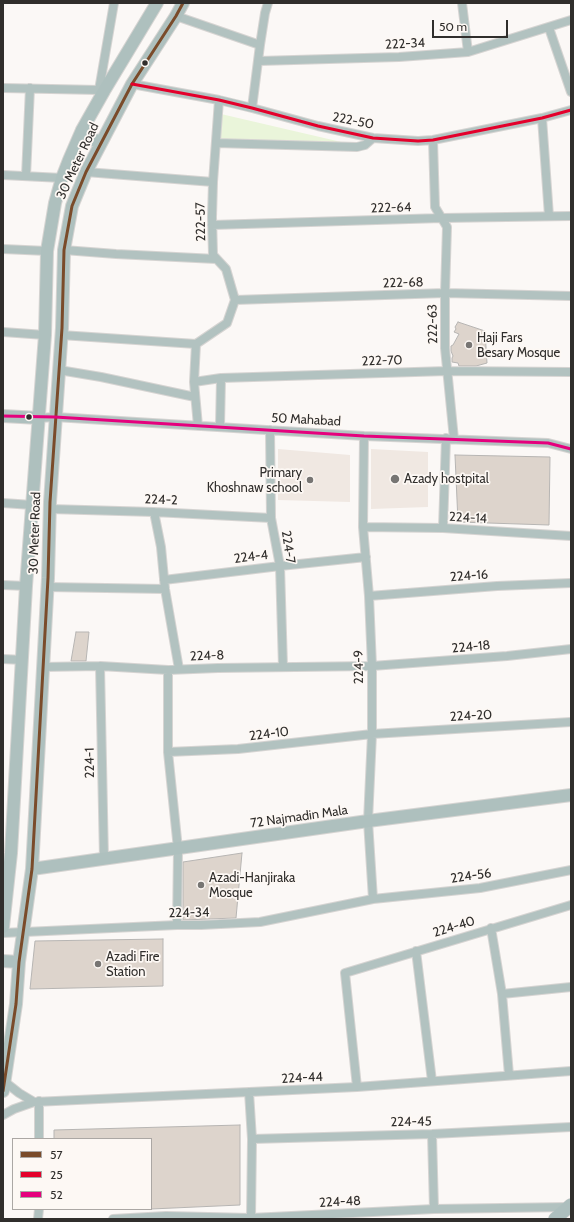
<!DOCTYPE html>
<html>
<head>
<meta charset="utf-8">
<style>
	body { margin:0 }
	#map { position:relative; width:574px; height:1222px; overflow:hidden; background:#fbf8f6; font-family:Cabin,sans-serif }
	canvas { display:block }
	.frame { position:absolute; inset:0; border:4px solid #302e2c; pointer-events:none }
	.legend { position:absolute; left:12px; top:1138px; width:140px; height:72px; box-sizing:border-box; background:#fdf8f4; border:1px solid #aba7a4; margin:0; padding:5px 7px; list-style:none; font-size:12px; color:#302e2c }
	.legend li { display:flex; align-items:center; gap:8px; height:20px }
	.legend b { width:20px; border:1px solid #aba7a4 }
	.scale { position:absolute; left:432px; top:20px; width:76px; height:18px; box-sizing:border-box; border:2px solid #302e2c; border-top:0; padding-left:5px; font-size:12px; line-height:14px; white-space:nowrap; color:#302e2c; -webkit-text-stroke:3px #fdf8f4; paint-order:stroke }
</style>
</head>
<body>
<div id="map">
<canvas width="574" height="1222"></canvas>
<div class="frame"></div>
<ul class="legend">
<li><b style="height:5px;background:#7a4b2a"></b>57</li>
<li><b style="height:5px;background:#e4002b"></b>25</li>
<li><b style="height:5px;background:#e5007d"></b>52</li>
</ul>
<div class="scale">50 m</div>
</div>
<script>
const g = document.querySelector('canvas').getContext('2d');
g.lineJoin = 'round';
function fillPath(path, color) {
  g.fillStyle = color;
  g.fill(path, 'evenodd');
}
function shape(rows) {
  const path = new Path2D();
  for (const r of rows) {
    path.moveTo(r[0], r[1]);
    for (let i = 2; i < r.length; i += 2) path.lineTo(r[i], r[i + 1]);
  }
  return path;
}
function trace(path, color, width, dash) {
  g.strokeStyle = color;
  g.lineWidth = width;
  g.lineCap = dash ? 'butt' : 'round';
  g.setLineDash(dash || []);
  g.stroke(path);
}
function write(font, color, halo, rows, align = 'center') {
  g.font = font + ' Cabin,sans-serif';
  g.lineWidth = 3.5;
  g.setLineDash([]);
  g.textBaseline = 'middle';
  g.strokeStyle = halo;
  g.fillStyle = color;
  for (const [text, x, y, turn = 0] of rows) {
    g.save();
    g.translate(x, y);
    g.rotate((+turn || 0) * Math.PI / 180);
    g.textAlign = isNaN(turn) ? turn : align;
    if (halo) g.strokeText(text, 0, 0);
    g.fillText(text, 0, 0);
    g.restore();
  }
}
const built = shape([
	[278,449,350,455,350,502,278,500],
	[371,449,428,452,428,507,371,509]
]);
const green = shape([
	[221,114,367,148,221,147]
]);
const building = shape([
	[458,322,485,331,487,363,476,366,459,366,458,363,452,362,452,358,453,356,451,351,451,346,453,345,459,334,454,332,456,329,455,327,458,322],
	[455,455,550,457,549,525,458,522,455,455],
	[76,632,89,632,86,661,71,661,76,632],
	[242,853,236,918,183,920,183,862,242,853],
	[163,939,163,986,30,989,35,941,163,939],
	[240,1125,240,1205,151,1209,151,1139,54,1139,54,1130,240,1125]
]);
const street = shape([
	[462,3,468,52],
	[176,16,260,45],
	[549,28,571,92],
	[259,61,399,57,468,52,571,20],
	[132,84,219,100,252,108,318,126,373,138,418,141,433,140,542,118,571,110],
	[3,88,99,90,104,91],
	[99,90,114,3],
	[252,108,260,45,265,13,268,3],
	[542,118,549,216],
	[433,140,435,207,447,227,445,293,445,348,454,439],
	[216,143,357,147,365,145,373,138],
	[86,172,213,182],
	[3,175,62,178],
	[26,176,30,88],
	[212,225,442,218,571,216],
	[3,249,47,251],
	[64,250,116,254,216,259],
	[235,300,445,293,571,296],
	[3,332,45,335],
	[61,335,196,344],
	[196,344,227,323,235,300,226,269,213,255,212,217,213,182,219,100],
	[196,344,194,382,198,426],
	[59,370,101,377,195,397],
	[194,382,221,378,447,371,571,372],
	[39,418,55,417,364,436,548,443,571,449],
	[220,427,221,378],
	[270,430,271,518,280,566,283,667],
	[364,436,363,527,369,596,372,666,372,734,368,821,373,899],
	[3,503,32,505],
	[50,509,154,512,271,518],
	[154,512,161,547,165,589,179,669],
	[363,527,443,528,571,536],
	[443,528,446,438],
	[164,580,280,566,366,557],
	[3,585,26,586],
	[47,587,165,589],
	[369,596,497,586,571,583],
	[3,659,23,660],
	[100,666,104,859],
	[42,667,100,666,168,670,218,668,372,666,507,656,571,649],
	[168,670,168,752,178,849,177,925],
	[168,752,238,749,372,734,571,722],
	[491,928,502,994,509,1075],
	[3,933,177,925,201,925,260,922,373,899,480,888,571,870],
	[416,951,432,1081],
	[502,994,571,987],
	[5,1082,19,1093,34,1102],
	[357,1087,345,973,571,905],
	[249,1092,252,1139,251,1218],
	[3,1115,14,1109,34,1102,357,1087,571,1071],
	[432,1134,434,1209],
	[39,1139,39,1101],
	[252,1139,432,1134,571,1127],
	[38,1219,39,1209],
	[113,1219,166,1216,251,1218,434,1209,569,1207]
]);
const secondary = shape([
	[82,130,85,134,93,140,102,141],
	[3,416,39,418],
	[32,869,368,821,571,795],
	[3,927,11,853,26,586,45,335,47,251,55,203,62,178,69,160,82,130,104,91,157,3],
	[3,961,19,962],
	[3,1091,16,1004,19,962,32,869,48,578,50,502,62,328,64,250,72,206,86,172,132,84,176,16,183,3]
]);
const primary = shape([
	[555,1219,571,1205]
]);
const bus1 = shape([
	[3,1091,16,1004,19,962,32,869,48,578,50,502,62,328,64,250,72,206,86,172,132,84,176,16,183,3]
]);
const bus2 = shape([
	[132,84,219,100,252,108,318,126,373,138,418,141,433,140,542,118,571,110]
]);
const bus3 = shape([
	[3,416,55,417,364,436,548,443,571,449]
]);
const markers = [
	[145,63,3.5,"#302e2c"],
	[469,345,4,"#777573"],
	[29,417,3.5,"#302e2c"],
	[395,479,5,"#777573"],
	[310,480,4,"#777573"],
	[201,885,4,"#777573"],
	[98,964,4,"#777573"]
];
const streetNames = [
	["222-34",405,44,-3],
	["222-50",353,121,11],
	["30 Meter Road",78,161,-65],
	["222-64",391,208,-2],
	["222-57",201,222,-91],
	["222-68",403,283,-2],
	["222-63",433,324,-91],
	["222-70",382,361,-2],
	["50 Mahabad",306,420,3],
	["224-2",161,500,2],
	["224-14",468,518,3],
	["30 Meter Road",35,533,-88],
	["224-7",288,547,81],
	["224-4",251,557,-7],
	["224-16",469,576,-4],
	["224-18",471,647,-5],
	["224-8",207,656,-2],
	["224-9",359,667,-91],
	["224-20",471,716,-3],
	["224-10",269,734,-7],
	["224-1",90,763,-91],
	["72 Najmadin Mala",299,817,-8],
	["224-56",471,876,-8],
	["224-34",189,913,-1],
	["224-40",454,927,-17],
	["224-44",302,1078,-3],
	["224-45",411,1122,-1],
	["224-48",340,1202,-3]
];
const poiNames = [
	["Haji Fars",477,338],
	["Besary Mosque",477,353],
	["Primary",302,473,"right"],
	["Khoshnaw school",302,488,"right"],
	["Azady hostpital",404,479],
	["Azadi-Hanjiraka",209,878],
	["Mosque",209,893],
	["Azadi Fire",106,957],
	["Station",106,972]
];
fillPath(built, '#f0e8e2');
fillPath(green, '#eaf5da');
fillPath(building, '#ddd4cc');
trace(building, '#b7b5b3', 1);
trace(street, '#d6d4d2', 10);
trace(secondary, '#d6d4d2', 14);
trace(primary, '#d6d4d2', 14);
trace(street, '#b2c2c0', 8);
trace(secondary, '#aec0be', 12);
trace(primary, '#adbfbe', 13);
trace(bus1, '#7a4b2a', 3);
trace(bus2, '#e4002b', 3);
trace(bus3, '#e5007d', 3);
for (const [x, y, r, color] of markers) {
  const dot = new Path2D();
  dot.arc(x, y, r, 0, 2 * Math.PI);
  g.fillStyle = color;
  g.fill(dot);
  trace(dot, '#fdf8f4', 1.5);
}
write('13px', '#302e2c', '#fdf8f4', streetNames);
write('13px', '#302e2c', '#fdf8f4', poiNames, 'left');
</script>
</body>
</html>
